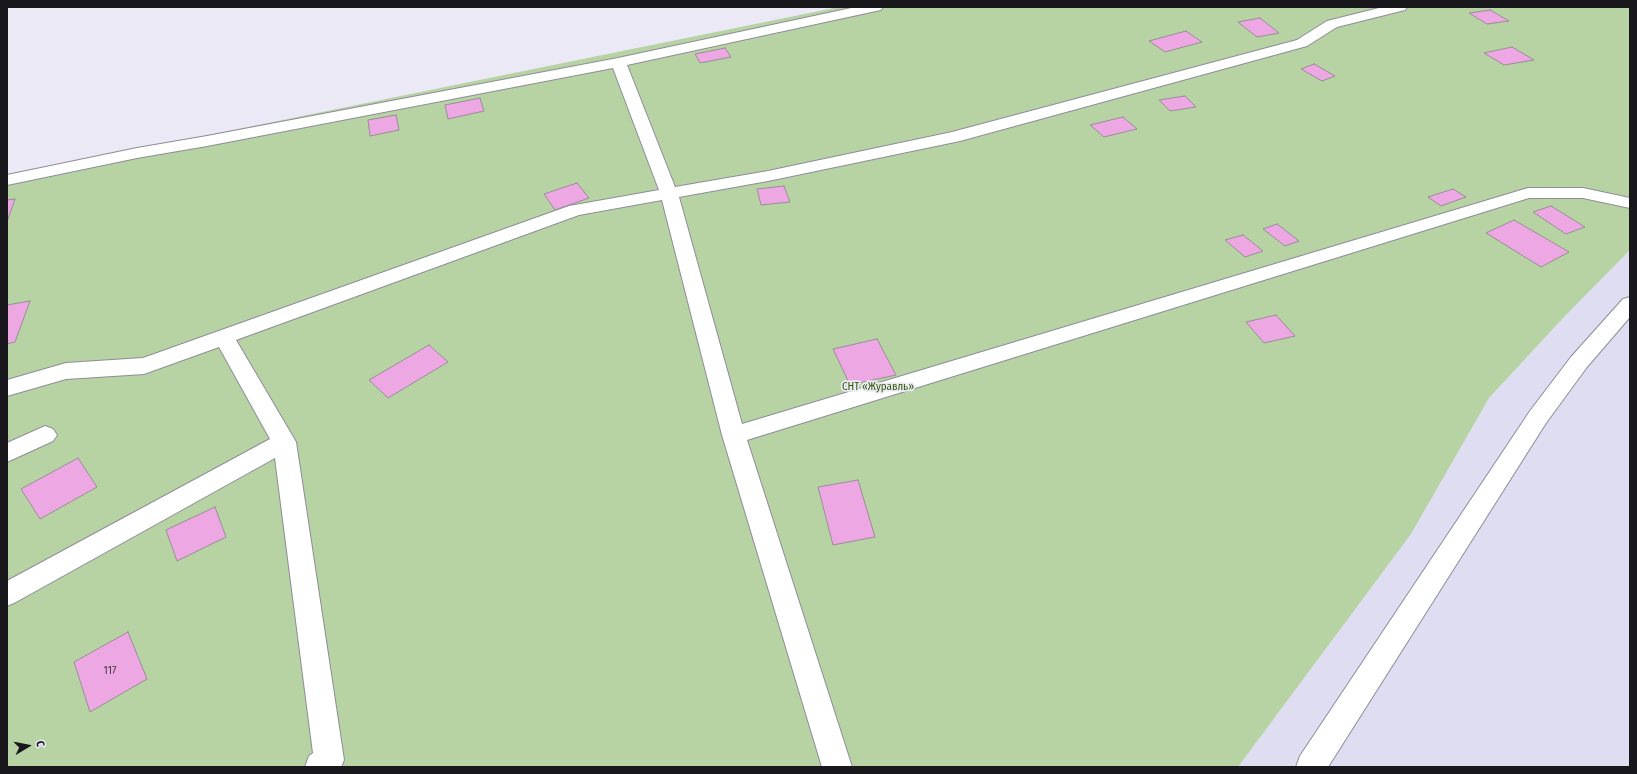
<!DOCTYPE html>
<html>
<head>
<meta charset="utf-8">
<style>
	body { margin:0 }
	#map { position:relative; width:1637px; height:774px; overflow:hidden; background:#eae9f5; font-family:"Fira Sans Condensed",sans-serif }
	canvas { display:block }
	.frame { position:absolute; inset:0; border:8px solid #18181c; pointer-events:none }
	.north { position:absolute; left:8px; top:726px; width:40px; height:40px; -webkit-text-stroke:3px #eae9f5; paint-order:stroke; rotate:80deg; font-size:11px; font-weight:700; line-height:16px; text-align:center; color:#18181c }
	.north::after { content:''; display:block; margin:auto; width:14px; height:18px; background:#18181c; clip-path:polygon(50% 0,100% 100%,50% 72%,0 100%) }
</style>
</head>
<body>
<div id="map">
<canvas width="1637" height="774"></canvas>
<div class="frame"></div>
<div class="north">С</div>
</div>
<script>
const g = document.querySelector('canvas').getContext('2d');
g.lineJoin = 'round';
function fillPath(path, color) {
  g.fillStyle = color;
  g.fill(path, 'evenodd');
}
function shape(rows) {
  const path = new Path2D();
  for (const r of rows) {
    path.moveTo(r[0], r[1]);
    for (let i = 2; i < r.length; i += 2) path.lineTo(r[i], r[i + 1]);
  }
  return path;
}
function trace(path, color, width, dash) {
  g.strokeStyle = color;
  g.lineWidth = width;
  g.lineCap = dash ? 'butt' : 'round';
  g.setLineDash(dash || []);
  g.stroke(path);
}
function write(font, color, halo, rows, align = 'center') {
  g.font = font + ' "Fira Sans Condensed",sans-serif';
  g.lineWidth = 3.5;
  g.setLineDash([]);
  g.textBaseline = 'middle';
  g.strokeStyle = halo;
  g.fillStyle = color;
  for (const [text, x, y, turn = 0] of rows) {
    g.save();
    g.translate(x, y);
    g.rotate((+turn || 0) * Math.PI / 180);
    g.textAlign = isNaN(turn) ? turn : align;
    if (halo) g.strokeText(text, 0, 0);
    g.fillText(text, 0, 0);
    g.restore();
  }
}
const built = shape([
	[1630,250,1630,767,1238,767,1411,534,1489,398,1563,318]
]);
const green = shape([
	[839,7,1630,7,1630,250,1563,318,1489,398,1411,534,1238,767,7,767,7,176]
]);
const building = shape([
	[1490,10,1509,21,1487,24,1469,13,1490,10],
	[1260,18,1279,33,1257,37,1238,22,1260,18],
	[1186,31,1202,42,1165,52,1149,41,1186,31],
	[1512,47,1534,60,1504,65,1484,53,1512,47],
	[725,48,731,57,700,63,695,54,725,48],
	[1314,64,1335,76,1322,81,1301,69,1314,64],
	[1185,96,1196,107,1170,111,1159,100,1185,96],
	[480,98,484,111,448,119,445,105,480,98],
	[396,115,399,130,370,136,368,120,396,115],
	[1123,117,1137,129,1104,137,1090,125,1123,117],
	[577,183,589,198,555,210,544,194,577,183],
	[784,186,790,202,761,205,757,189,784,186],
	[1453,189,1466,197,1441,206,1428,197,1453,189],
	[15,199,7,222,7,200,15,199],
	[1551,206,1585,227,1566,234,1533,212,1551,206],
	[1514,220,1569,252,1541,267,1486,233,1514,220],
	[1277,224,1299,241,1285,246,1263,229,1277,224],
	[1243,235,1263,251,1245,257,1225,240,1243,235],
	[30,301,15,342,7,344,7,305,30,301],
	[1276,315,1295,336,1264,343,1246,322,1276,315],
	[877,339,896,375,850,385,833,349,877,339],
	[429,345,448,362,388,398,369,380,429,345],
	[78,458,97,487,40,519,21,489,78,458],
	[858,480,875,537,833,545,818,487,858,480],
	[215,507,226,537,177,561,166,530,215,507],
	[128,632,147,679,90,712,74,662,128,632]
]);
const minor = shape([
	[856,7,883,7,881,10,876,11,627,65,675,187,768,171,952,132,1297,40,1327,21,1383,7,1407,7,1405,10,1337,27,1307,46,960,141,768,181,679,197,742,424,1528,188,1583,188,1630,198,1630,208,1583,198,1529,198,747,440,852,767,822,767,722,435,662,200,579,215,236,340,296,442,344,760,341,767,305,767,309,756,313,753,275,458,16,602,7,606,7,581,270,439,219,347,144,374,66,379,7,396,7,380,66,363,143,358,569,206,659,190,613,68,207,146,137,158,7,185,7,175,137,148,207,136,618,58,856,7],
	[1630,297,1630,317,1587,367,1546,423,1328,767,1296,767,1300,756,1530,411,1571,357,1623,299,1630,297],
	[45,426,53,429,57,435,53,441,7,462,7,443,45,426]
]);
const parkNames = [
	["СНТ «Журавль»",878,387]
];
const nearNumbernames = [
	["117",110,671]
];
fillPath(built, '#deddf1');
fillPath(green, '#b7d3a4');
fillPath(building, '#eda7e3');
trace(building, '#988f96', 1);
trace(minor, '#8e8d98', 2);
fillPath(minor, '#fff');
write('11px', '#345b09', '#eae9f5', parkNames);
write('11px', '#4d3c4e', null, nearNumbernames);
</script>
</body>
</html>
